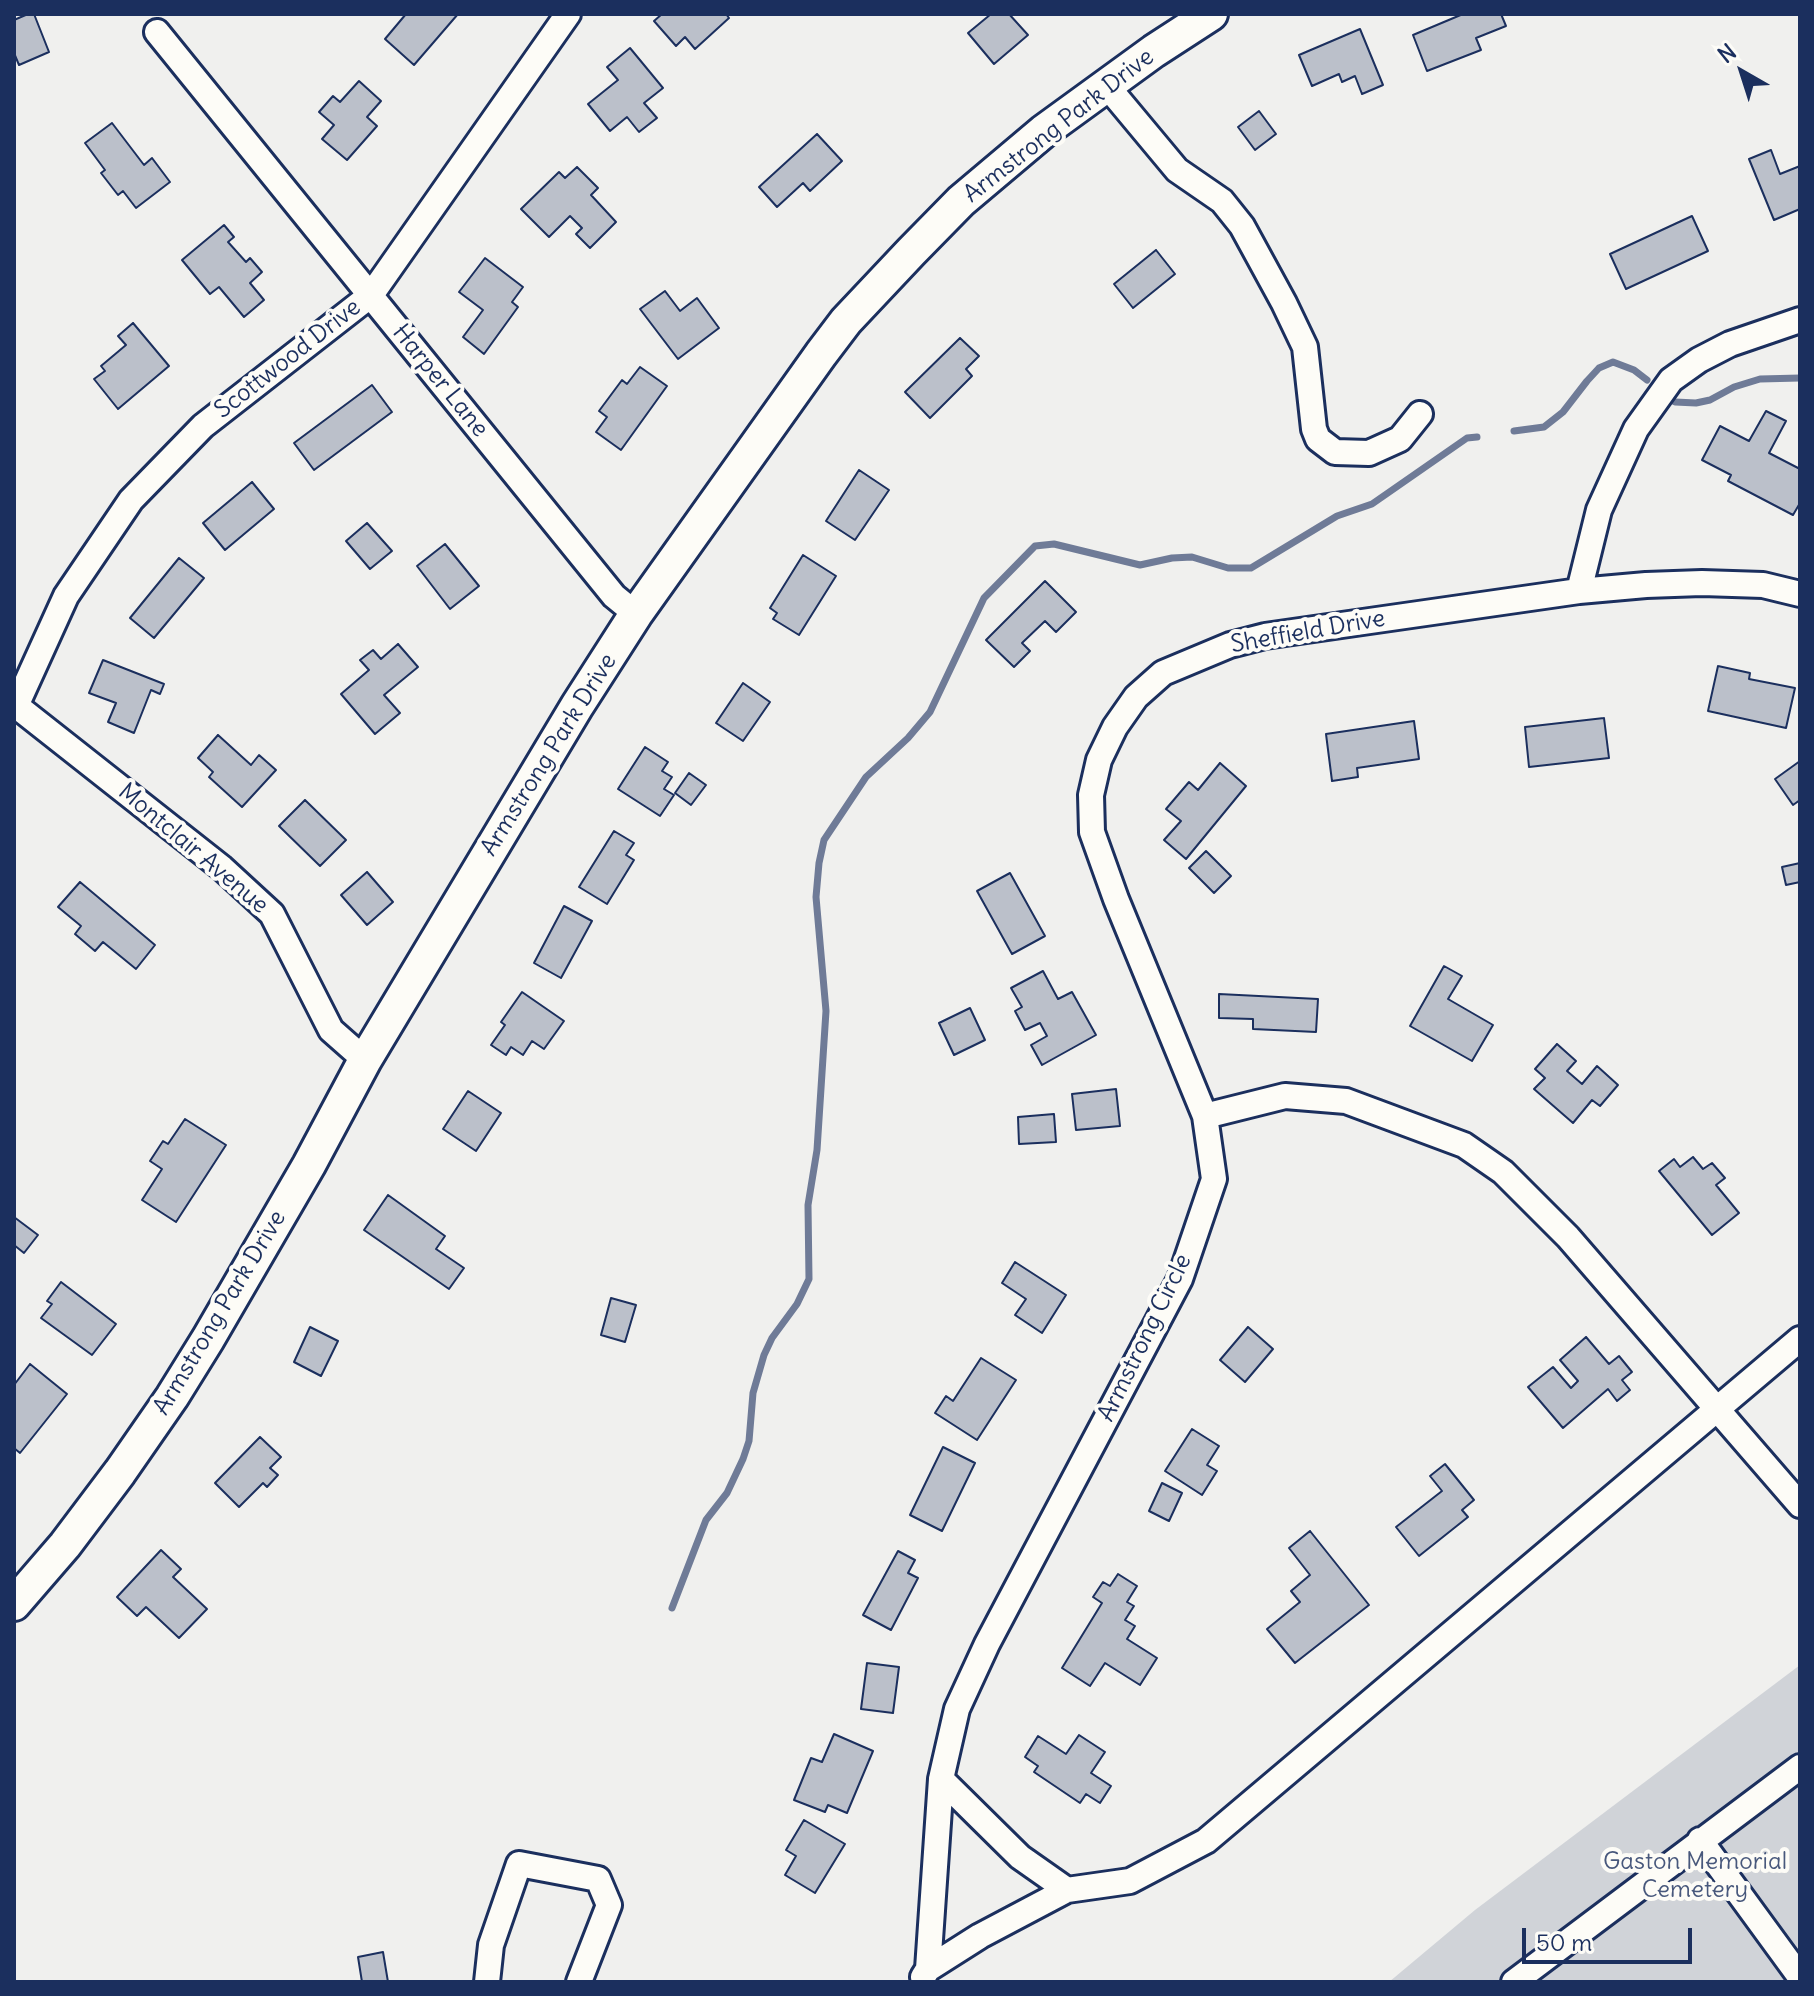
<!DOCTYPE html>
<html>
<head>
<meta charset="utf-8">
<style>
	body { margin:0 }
	#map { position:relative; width:1814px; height:1996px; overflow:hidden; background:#f0f0ee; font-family:Delius,sans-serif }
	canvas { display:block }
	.frame { position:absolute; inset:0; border:16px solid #1b2f5e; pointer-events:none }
	.north { position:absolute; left:1702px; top:32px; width:80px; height:80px; -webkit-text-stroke:6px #fdfcf7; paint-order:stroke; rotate:321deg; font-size:22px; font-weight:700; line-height:32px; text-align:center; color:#1b2f5e }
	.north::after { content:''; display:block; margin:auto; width:28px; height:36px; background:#1b2f5e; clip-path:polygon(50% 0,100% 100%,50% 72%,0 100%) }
	.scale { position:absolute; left:1522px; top:1928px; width:170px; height:36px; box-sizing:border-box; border:4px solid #1b2f5e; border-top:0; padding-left:10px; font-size:24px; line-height:28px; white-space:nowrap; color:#1b2f5e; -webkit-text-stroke:6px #fdfcf7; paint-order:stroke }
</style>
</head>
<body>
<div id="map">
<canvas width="1814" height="1996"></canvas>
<div class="frame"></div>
<div class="north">N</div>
<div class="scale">50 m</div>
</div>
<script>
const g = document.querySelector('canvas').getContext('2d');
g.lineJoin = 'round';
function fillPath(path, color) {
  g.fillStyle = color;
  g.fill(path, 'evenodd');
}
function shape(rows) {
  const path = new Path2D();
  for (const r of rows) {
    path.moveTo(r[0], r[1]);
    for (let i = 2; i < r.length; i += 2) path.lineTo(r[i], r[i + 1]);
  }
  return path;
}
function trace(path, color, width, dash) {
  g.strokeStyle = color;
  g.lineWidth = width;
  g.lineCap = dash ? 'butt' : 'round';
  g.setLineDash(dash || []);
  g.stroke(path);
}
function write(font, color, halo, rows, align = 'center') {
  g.font = font + ' Delius,sans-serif';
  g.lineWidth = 8;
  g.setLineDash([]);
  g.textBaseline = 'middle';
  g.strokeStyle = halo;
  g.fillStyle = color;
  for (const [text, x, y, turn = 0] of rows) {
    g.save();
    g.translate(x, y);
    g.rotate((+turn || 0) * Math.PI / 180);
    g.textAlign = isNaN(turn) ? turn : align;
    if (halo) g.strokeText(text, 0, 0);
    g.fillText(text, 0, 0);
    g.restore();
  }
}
const green = shape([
	[1800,1665,1800,1982,1389,1982,1475,1910]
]);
const stream = shape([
	[1675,402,1696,403,1710,400,1734,387,1760,379,1800,378],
	[1514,431,1544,427,1563,412,1587,381,1599,368,1613,362,1634,370,1647,380],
	[672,1608,706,1520,727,1493,743,1459,749,1441,753,1393,764,1355,772,1338,797,1304,809,1279,808,1205,817,1150,826,1011,816,897,819,863,824,840,866,777,908,738,930,712,984,598,1035,546,1054,544,1140,565,1172,558,1192,557,1228,568,1251,568,1337,516,1372,504,1467,438,1477,437]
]);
const building = shape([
	[28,14,34,14,49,52,19,65,14,53,14,20,28,14],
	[406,14,458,14,414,65,385,39,406,14],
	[662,14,726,14,729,18,695,49,685,37,676,46,654,21,662,14],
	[991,14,1009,14,1028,35,994,64,968,33,991,14],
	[1463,14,1501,14,1506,26,1476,38,1481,50,1427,71,1413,35,1463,14],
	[1360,29,1383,85,1362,94,1355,76,1342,82,1339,74,1312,86,1299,55,1360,29],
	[630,48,663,88,644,103,657,118,639,132,627,117,610,131,588,104,618,80,607,67,630,48],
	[359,81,381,101,367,117,377,126,347,160,322,139,334,125,319,112,333,96,340,102,359,81],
	[1259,111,1276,134,1255,150,1238,127,1259,111],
	[112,123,144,165,152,158,170,182,136,208,123,191,118,195,101,173,105,170,85,143,112,123],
	[817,134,842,161,810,191,803,183,777,207,759,187,817,134],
	[1771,150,1780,174,1800,166,1800,209,1774,220,1749,159,1771,150],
	[577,167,598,188,591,195,616,222,590,248,576,234,582,228,570,216,549,237,521,209,559,172,565,178,577,167],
	[1692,216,1708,251,1626,289,1610,254,1692,216],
	[224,225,234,237,228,242,246,262,250,258,262,272,250,283,264,300,244,317,219,287,210,294,182,260,224,225],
	[1156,250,1175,274,1133,308,1114,284,1156,250],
	[485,258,523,287,512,302,518,307,484,354,463,337,483,310,459,292,485,258],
	[665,291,680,311,697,298,719,328,678,359,640,309,665,291],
	[133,323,169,366,118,409,94,379,105,371,101,366,126,345,118,336,133,323],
	[960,338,979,356,966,369,972,376,930,418,905,392,960,338],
	[640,367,667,386,621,450,596,432,607,417,599,411,622,380,627,384,640,367],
	[372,385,392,412,314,470,294,443,372,385],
	[1766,411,1786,421,1769,453,1800,469,1800,503,1793,515,1728,481,1731,475,1702,460,1720,426,1749,441,1766,411],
	[859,470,889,490,855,540,826,521,859,470],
	[252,482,274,509,225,550,203,523,252,482],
	[367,523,392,551,370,569,346,541,367,523],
	[445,544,479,586,450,609,417,566,445,544],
	[803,555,836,576,799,635,773,619,777,613,770,608,803,555],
	[179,558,204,578,154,638,130,618,179,558],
	[1045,581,1076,612,1056,632,1045,621,1022,643,1030,651,1014,667,986,640,1045,581],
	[398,644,418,667,384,695,400,713,375,734,341,694,369,670,360,660,373,650,381,659,398,644],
	[103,660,164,684,160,694,151,690,134,733,108,722,116,703,89,693,103,660],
	[1718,666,1750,673,1749,679,1795,688,1786,728,1708,711,1718,666],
	[743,683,770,702,743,741,716,723,743,683],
	[1604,718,1609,758,1529,767,1525,727,1604,718],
	[1414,721,1419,759,1357,768,1358,777,1332,781,1326,734,1414,721],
	[218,735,251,765,259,755,276,770,242,807,209,777,213,772,198,758,218,735],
	[645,747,668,762,662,771,672,777,664,789,674,795,660,816,618,789,645,747],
	[1800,761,1800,800,1793,805,1775,779,1800,761],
	[1220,763,1246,786,1186,859,1164,840,1181,821,1166,809,1189,782,1198,790,1220,763],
	[689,773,706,785,691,805,675,793,689,773],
	[305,800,346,840,320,866,279,826,305,800],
	[614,831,634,843,626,855,634,860,607,904,579,887,614,831],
	[1206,851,1231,876,1214,893,1189,868,1206,851],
	[1800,863,1800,882,1786,885,1782,867,1800,863],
	[367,872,393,902,367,925,341,895,367,872],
	[1010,873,1045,936,1012,954,977,891,1010,873],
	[80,882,155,945,136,969,103,942,95,951,75,934,81,926,58,907,80,882],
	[564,906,592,921,561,978,534,963,564,906],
	[1444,966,1462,976,1448,999,1493,1025,1472,1061,1410,1026,1444,966],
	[1043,971,1058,999,1072,992,1096,1035,1042,1065,1031,1045,1047,1036,1040,1023,1025,1030,1015,1011,1022,1007,1011,988,1043,971],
	[522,992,564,1021,544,1049,532,1041,523,1055,511,1047,506,1055,491,1045,505,1025,501,1022,522,992],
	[1219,994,1318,999,1316,1032,1253,1029,1253,1019,1219,1018,1219,994],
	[970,1008,985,1040,954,1055,939,1023,970,1008],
	[1557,1044,1576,1061,1567,1071,1582,1084,1597,1066,1618,1085,1600,1106,1592,1100,1573,1123,1534,1089,1545,1078,1535,1069,1557,1044],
	[1116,1089,1120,1126,1076,1130,1072,1094,1116,1089],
	[468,1091,501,1113,476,1151,443,1129,468,1091],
	[1054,1114,1056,1142,1019,1144,1018,1117,1054,1114],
	[185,1119,226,1145,176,1222,142,1200,162,1169,150,1161,163,1141,168,1144,185,1119],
	[1693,1157,1703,1169,1712,1163,1725,1178,1716,1185,1739,1213,1712,1235,1659,1171,1674,1159,1680,1167,1693,1157],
	[388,1195,445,1236,436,1249,464,1268,449,1289,364,1230,388,1195],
	[14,1217,38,1235,24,1253,14,1245,14,1217],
	[1015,1262,1066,1295,1042,1333,1015,1315,1026,1299,1002,1283,1015,1262],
	[61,1282,116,1324,92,1355,41,1318,52,1304,47,1301,61,1282],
	[611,1298,636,1305,625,1342,601,1335,611,1298],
	[310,1327,338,1341,321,1376,294,1362,310,1327],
	[1248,1327,1273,1349,1245,1382,1220,1360,1248,1327],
	[1586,1337,1609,1364,1619,1356,1632,1372,1622,1380,1630,1390,1617,1401,1608,1389,1563,1428,1528,1387,1553,1367,1571,1388,1578,1381,1560,1360,1586,1337],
	[981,1358,1016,1380,977,1440,935,1413,946,1396,953,1401,981,1358],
	[30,1364,67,1394,20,1453,14,1448,14,1385,30,1364],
	[1192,1429,1219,1446,1207,1465,1217,1471,1202,1495,1165,1471,1192,1429],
	[260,1437,281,1457,270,1468,278,1475,267,1487,263,1483,239,1507,215,1483,260,1437],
	[943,1447,975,1463,942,1531,910,1515,943,1447],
	[1445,1464,1474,1500,1462,1510,1468,1517,1419,1556,1396,1527,1442,1491,1430,1476,1445,1464],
	[1162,1483,1182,1493,1169,1521,1149,1511,1162,1483],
	[1310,1531,1369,1605,1295,1663,1267,1629,1300,1602,1291,1591,1310,1575,1289,1548,1310,1531],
	[161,1550,181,1569,173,1577,207,1609,179,1638,146,1607,137,1616,117,1597,161,1550],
	[898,1551,915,1560,908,1573,918,1578,891,1630,863,1615,898,1551],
	[1118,1574,1137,1586,1127,1602,1134,1606,1125,1620,1135,1626,1127,1639,1157,1658,1140,1685,1105,1663,1090,1686,1062,1668,1102,1603,1093,1597,1103,1582,1110,1586,1118,1574],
	[867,1663,899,1667,893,1713,861,1709,867,1663],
	[834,1734,873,1751,847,1813,828,1805,825,1812,794,1800,811,1758,822,1762,834,1734],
	[1079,1735,1105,1752,1091,1773,1111,1786,1100,1803,1086,1794,1080,1803,1034,1772,1038,1766,1025,1757,1038,1736,1066,1754,1079,1735],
	[804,1820,845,1844,815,1893,785,1875,796,1856,786,1850,804,1820],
	[383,1952,388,1982,362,1982,358,1957,383,1952]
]);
const minor = shape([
	[157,32,614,596,636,614],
	[1107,86,1177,170,1222,201,1242,226,1284,303,1305,347,1314,429,1318,439,1335,452,1369,453,1400,439,1420,414],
	[1579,591,1599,510,1636,429,1671,380,1699,360,1730,344,1800,320],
	[14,704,222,868,272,914,331,1030,365,1060],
	[16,706,66,596,131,500,203,426,371,295,568,14],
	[1205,1116,1285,1096,1346,1101,1464,1145,1503,1172,1568,1237,1800,1505],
	[941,1779,1020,1857,1067,1890],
	[1700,1840,1800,1977],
	[928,1969,941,1779,957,1709,987,1644,1180,1279,1214,1179,1205,1116,1116,899,1092,832,1091,795,1099,760,1115,727,1136,697,1163,673,1230,645,1265,636,1579,591,1646,585,1702,583,1763,585,1800,594],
	[923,1977,928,1969,980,1936,1067,1890,1130,1881,1206,1841,1800,1339],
	[487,1982,491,1945,519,1864,598,1879,609,1905,579,1982],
	[1514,1982,1800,1767]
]);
const major = shape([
	[14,1604,65,1545,120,1472,172,1397,208,1339,309,1165,365,1060,577,706,636,614,821,354,846,321,911,252,961,201,1044,131,1154,51,1211,14]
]);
const streetNames = [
	["Armstrong Park Drive",1059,126,-38],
	["Scottwood Drive",288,359,-38],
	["Harper Lane",440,381,51],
	["Sheffield Drive",1308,632,-10],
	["Armstrong Park Drive",549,755,-58],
	["Montclair Avenue",193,849,40],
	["Armstrong Park Drive",220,1313,-59],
	["Armstrong Circle",1145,1338,-64]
];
const parkNames = [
	["Gaston Memorial",1695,1862],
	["Cemetery",1695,1890]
];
fillPath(green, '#d0d3d8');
trace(stream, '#6f7b97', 7);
fillPath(building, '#bbc0ca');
trace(building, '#1b2f5e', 2);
trace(minor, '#1b2f5e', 30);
trace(major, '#1b2f5e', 38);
trace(minor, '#fdfcf7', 24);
trace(major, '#fdfcf7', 32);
write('24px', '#1b2f5e', '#fdfcf7', streetNames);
write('24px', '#48587c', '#fdfcf7', parkNames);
</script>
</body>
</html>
